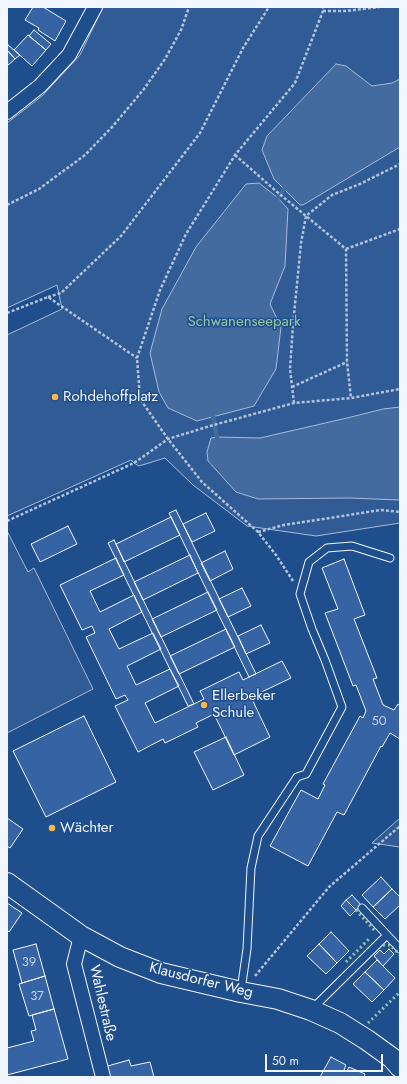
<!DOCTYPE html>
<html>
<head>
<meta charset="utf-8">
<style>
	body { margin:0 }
	#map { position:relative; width:407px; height:1084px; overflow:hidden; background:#1f4e8c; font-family:Jost,sans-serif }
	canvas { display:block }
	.frame { position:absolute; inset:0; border:8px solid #f2f6ff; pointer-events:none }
	.scale { position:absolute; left:265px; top:1054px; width:118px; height:18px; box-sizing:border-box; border:2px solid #f2f6ff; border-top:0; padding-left:5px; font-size:12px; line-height:14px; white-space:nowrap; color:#f2f6ff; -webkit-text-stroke:3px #1f4e8c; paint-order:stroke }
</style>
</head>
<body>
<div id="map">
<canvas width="407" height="1084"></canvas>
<div class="frame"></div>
<div class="scale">50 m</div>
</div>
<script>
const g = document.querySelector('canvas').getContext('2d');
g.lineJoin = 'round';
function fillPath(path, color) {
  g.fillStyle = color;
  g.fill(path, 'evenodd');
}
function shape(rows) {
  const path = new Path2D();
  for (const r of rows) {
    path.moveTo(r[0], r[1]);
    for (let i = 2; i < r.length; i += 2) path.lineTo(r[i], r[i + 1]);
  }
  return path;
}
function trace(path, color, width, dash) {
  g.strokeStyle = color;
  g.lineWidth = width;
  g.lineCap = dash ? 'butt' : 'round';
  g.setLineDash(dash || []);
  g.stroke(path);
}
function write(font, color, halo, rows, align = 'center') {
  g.font = font + ' Jost,sans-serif';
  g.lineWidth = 3;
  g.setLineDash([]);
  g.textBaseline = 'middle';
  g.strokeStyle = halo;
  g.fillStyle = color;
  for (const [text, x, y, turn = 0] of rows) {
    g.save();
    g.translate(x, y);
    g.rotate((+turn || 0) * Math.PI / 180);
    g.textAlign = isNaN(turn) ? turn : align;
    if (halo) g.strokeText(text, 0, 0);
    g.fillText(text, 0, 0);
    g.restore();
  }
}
const built = shape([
	[103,7,400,7,400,523,316,536,247,526,193,485,165,458,139,466,134,463,131,460,7,516,7,335,62,309,57,285,7,308,7,123,42,96,80,55,103,7],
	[7,531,28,572,34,568,93,689,7,733,7,531],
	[400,818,400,847,372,843,400,818]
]);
const water = shape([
	[336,64,346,66,372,86,392,83,400,79,400,147,303,205,300,205,274,179,262,150,267,136,336,64],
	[259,183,278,198,288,209,285,266,270,304,281,327,276,369,254,406,197,421,168,408,159,392,150,353,162,309,196,247,246,184,259,183],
	[400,407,400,500,349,498,258,499,236,492,208,461,207,452,211,438,217,437,260,438,347,418,383,409,400,407]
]);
const stream = shape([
	[278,198,284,189],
	[213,416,217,437]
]);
const building = shape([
	[33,7,43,7,66,21,55,41,38,30,39,28,25,20,33,7],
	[34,30,51,44,46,50,29,36,34,30],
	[28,35,46,50,32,66,14,50,28,35],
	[8,45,20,55,15,59,7,50,7,46,8,45],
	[7,50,15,59,7,66,7,50],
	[176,510,256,674,249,677,169,513,176,510],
	[206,513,215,531,192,542,183,524,206,513],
	[171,517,180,535,124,562,116,544,171,517],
	[68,526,77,544,40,562,31,544,68,526],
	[114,540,194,704,188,706,108,543,114,540],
	[225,551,233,569,210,581,201,563,225,551],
	[190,555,198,573,143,600,134,582,190,555],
	[116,558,124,575,90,591,100,612,134,595,142,612,109,629,119,649,153,633,161,649,127,666,136,685,170,669,179,686,145,703,155,723,204,699,200,691,239,672,243,680,282,661,291,678,251,697,270,737,234,755,214,714,196,723,198,727,165,743,163,739,138,752,115,706,128,700,125,695,116,699,86,637,95,633,92,626,82,630,60,585,116,558],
	[344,559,365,615,354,619,377,678,373,679,383,705,394,710,398,704,400,705,400,739,390,733,382,747,381,746,344,815,337,812,308,866,270,846,301,790,318,799,325,785,323,784,360,716,363,718,366,711,356,685,353,686,325,613,338,609,322,568,344,559],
	[242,588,251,606,228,617,219,599,242,588],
	[208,592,217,610,161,637,152,619,208,592],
	[261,625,270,643,246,654,238,636,261,625],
	[226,629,235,647,179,674,170,656,226,629],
	[84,716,116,782,46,817,13,751,84,716],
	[226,737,244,775,213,790,194,752,226,737],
	[7,818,23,829,10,848,7,846,7,818],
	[381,877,392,889,373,907,362,895,381,877],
	[392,889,400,897,400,905,385,919,373,907,392,889],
	[352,895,361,905,356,910,346,900,352,895],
	[346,900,356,910,350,916,341,906,346,900],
	[7,903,22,913,9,932,7,930,7,903],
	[331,932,349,951,337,963,319,944,331,932],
	[36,944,45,976,22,983,13,950,36,944],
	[319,944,337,963,326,974,307,956,319,944],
	[389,949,394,954,383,966,374,956,380,950,384,954,389,949],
	[377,960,395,978,384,990,365,972,377,960],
	[365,972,384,990,372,1002,353,984,365,972],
	[45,976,54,1009,29,1016,19,984,45,976],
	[54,1009,68,1059,7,1075,7,1048,34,1041,31,1031,36,1030,32,1015,54,1009],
	[331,1057,346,1065,344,1070,347,1071,349,1067,365,1074,364,1077,320,1077,331,1057],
	[129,1060,131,1066,150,1062,154,1077,107,1077,104,1067,129,1060]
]);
const path = shape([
	[323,11,346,11,379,7],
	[235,155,276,191,306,216,346,249,347,362,351,398],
	[7,205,39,189,85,155,113,126,144,89,165,59,181,30,189,7],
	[346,249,400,229],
	[48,297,61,293,121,236,200,133,243,48,269,7],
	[7,313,48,297,137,358],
	[292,387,347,362],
	[294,403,290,369,293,325,301,243,306,216,332,195,360,184,400,164],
	[7,521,134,463,168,439,210,426,294,403,351,398,400,389],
	[258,532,284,525,381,510,400,512],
	[293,581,276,555,258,532,202,482,168,439,140,399,137,358,160,290,186,234,235,155,295,83,323,11,323,7],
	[255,976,329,887,400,826]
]);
const lane = shape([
	[362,908,400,949],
	[241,990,247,949,251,868,258,836,297,777,306,774,342,707,325,660,312,629,300,594,309,562,327,548,352,546,390,558],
	[312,1009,387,935]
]);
const street = shape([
	[7,112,40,86,69,55,95,7],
	[81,936,74,964,103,1077]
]);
const secondary = shape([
	[7,883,81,936,120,957,161,973,241,992,278,999,311,1010,340,1023,367,1040,392,1058,400,1067]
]);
const hedge = shape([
	[356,910,375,931],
	[383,945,390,945,400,955],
	[346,962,369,939],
	[368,1023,400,992]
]);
const markers = [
	[55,397,4,"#ffb74d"],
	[204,705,4,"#ffb74d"],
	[52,828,4,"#ffb74d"]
];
const numberNames = [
	["50",379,722],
	["39",29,963],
	["37",37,997]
];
const parkNames = [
	["Schwanenseepark",244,322]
];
const poiNames = [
	["Rohdehoffplatz",63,397],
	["Ellerbeker",212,696],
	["Schule",212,713],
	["Wächter",60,828]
];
const streetNames = [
	["Klausdorfer Weg",201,981,14],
	["Wahlestraße",102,1003,77]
];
fillPath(built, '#305b95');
trace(built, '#a8bbd7', 1);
fillPath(water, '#446ba0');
trace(water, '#a8bbd7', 1);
trace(stream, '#446ba0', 4.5);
fillPath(building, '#3563a3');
trace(building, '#f2f6ff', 1);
trace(lane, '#f2f6ff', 9);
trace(street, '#f2f6ff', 16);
trace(secondary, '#f2f6ff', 22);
trace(path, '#b3c4dc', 2.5, [3, 2]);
trace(lane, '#1f4e8c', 7);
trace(street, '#1f4e8c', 14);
trace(secondary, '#1f4e8c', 20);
trace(hedge, '#97c8a6', 3, [2, 3]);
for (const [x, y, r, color] of markers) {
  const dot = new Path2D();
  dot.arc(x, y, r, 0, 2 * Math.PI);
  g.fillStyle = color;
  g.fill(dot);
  trace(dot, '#1f4e8c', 1.5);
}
write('13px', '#c3d1e8', null, numberNames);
write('15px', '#97c8a6', '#1f4e8c', parkNames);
write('15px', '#f2f6ff', '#1f4e8c', poiNames, 'left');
write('15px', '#f2f6ff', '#1f4e8c', streetNames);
</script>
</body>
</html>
